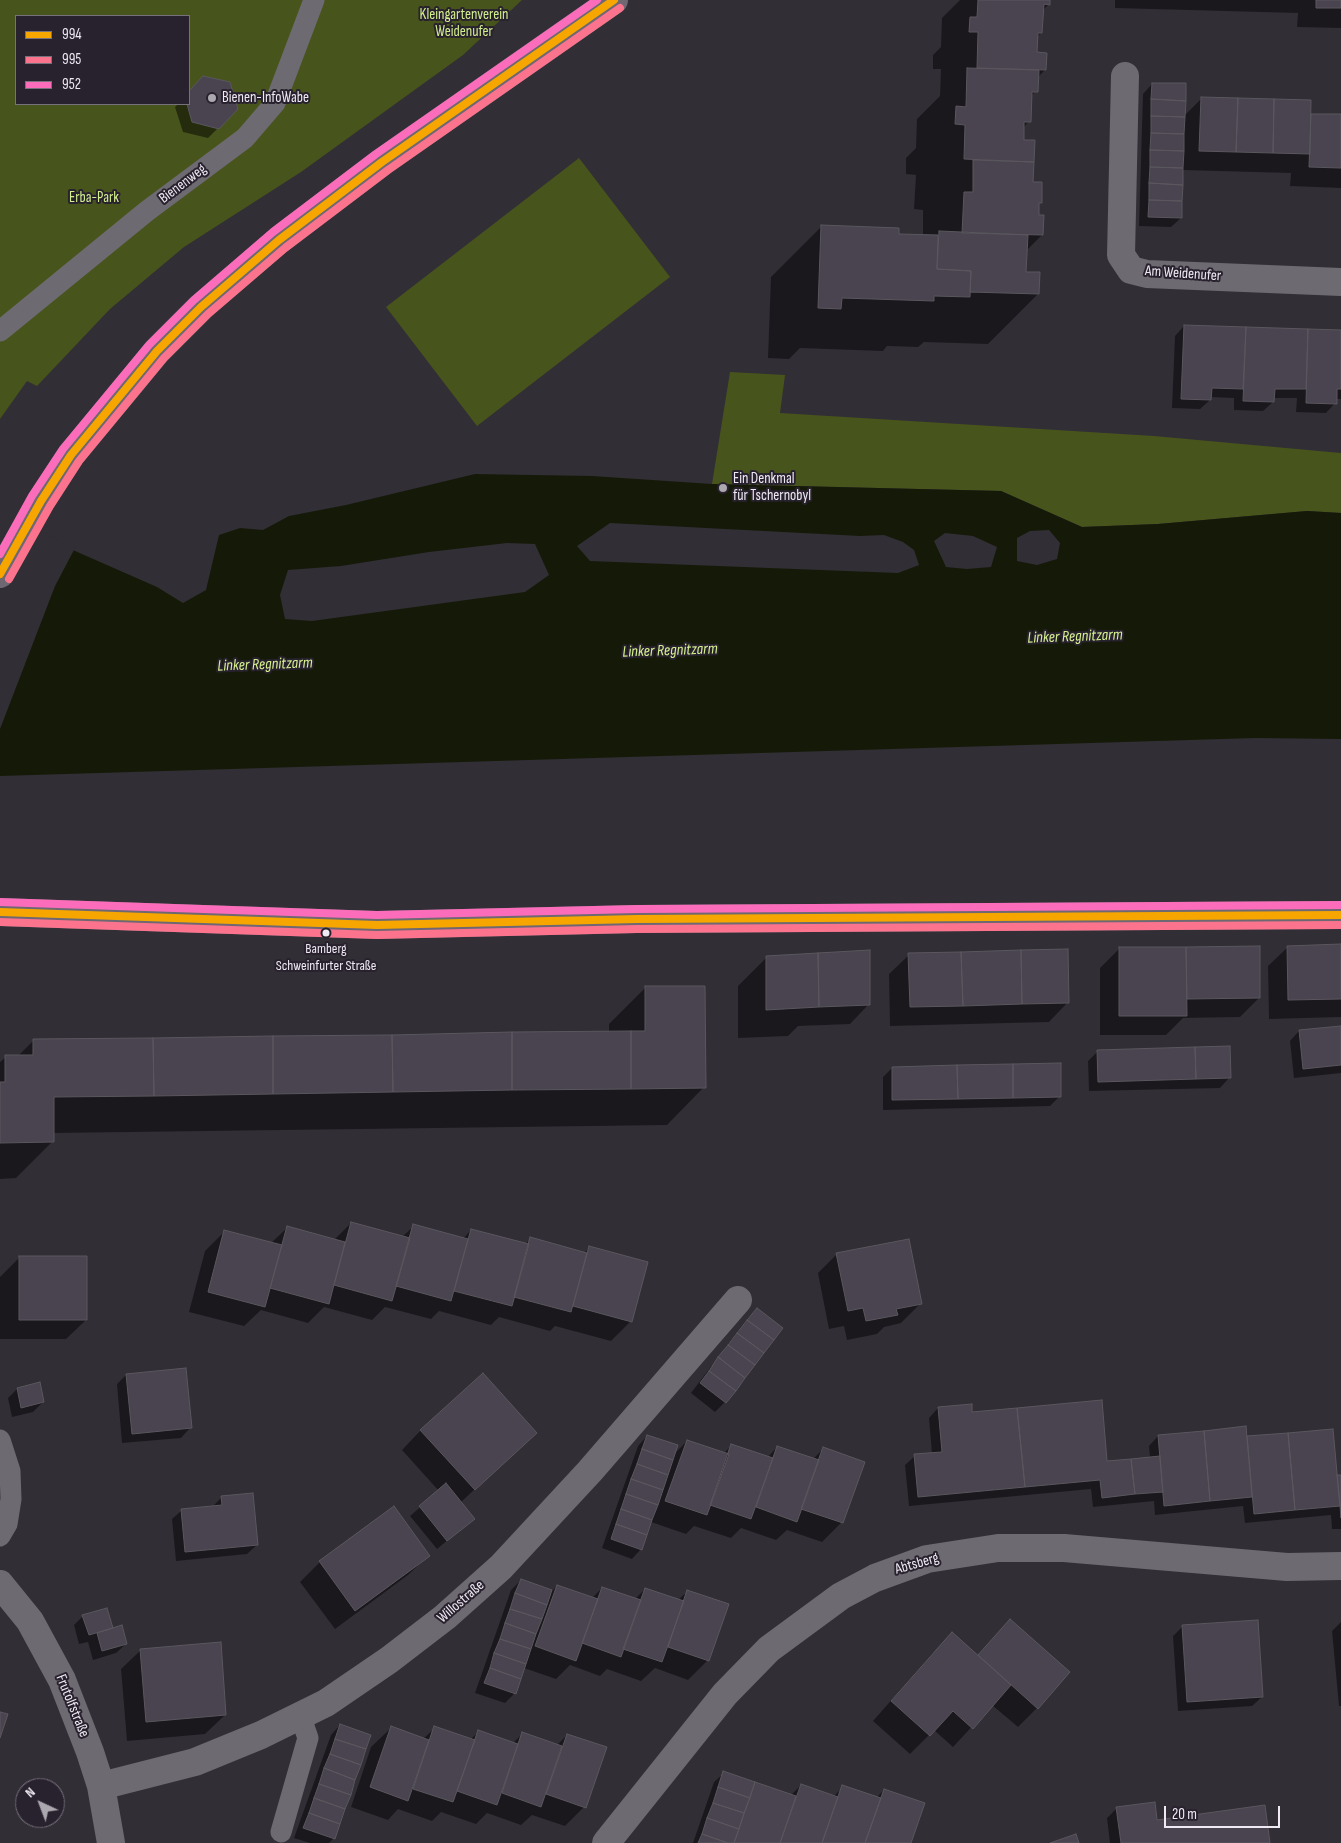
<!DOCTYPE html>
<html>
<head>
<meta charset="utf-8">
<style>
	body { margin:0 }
	#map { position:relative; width:1341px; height:1843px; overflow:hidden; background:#322e36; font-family:"Sofia Sans Condensed",sans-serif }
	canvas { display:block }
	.legend { position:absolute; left:15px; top:15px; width:175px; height:90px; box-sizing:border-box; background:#28212e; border:1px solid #77717c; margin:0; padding:6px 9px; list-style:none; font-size:15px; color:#eee9f2 }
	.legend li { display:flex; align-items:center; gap:10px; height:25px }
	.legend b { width:25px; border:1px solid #77717c }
	.north { position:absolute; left:15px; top:1778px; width:50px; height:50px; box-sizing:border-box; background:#28212e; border:1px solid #77717c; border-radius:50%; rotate:317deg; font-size:14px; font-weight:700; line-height:20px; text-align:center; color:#eee9f2 }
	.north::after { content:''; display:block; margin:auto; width:18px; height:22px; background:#aca8b0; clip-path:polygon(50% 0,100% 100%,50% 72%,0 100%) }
	.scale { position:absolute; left:1164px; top:1806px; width:116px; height:22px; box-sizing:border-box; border:2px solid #eee9f2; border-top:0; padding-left:6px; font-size:15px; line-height:18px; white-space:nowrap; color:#eee9f2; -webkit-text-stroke:4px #28212e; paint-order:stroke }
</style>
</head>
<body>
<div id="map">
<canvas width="1341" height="1843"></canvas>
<ul class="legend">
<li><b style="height:6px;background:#f7a600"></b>994</li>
<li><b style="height:6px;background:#fc738d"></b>995</li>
<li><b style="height:6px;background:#fb6dba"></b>952</li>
</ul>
<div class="north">N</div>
<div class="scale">20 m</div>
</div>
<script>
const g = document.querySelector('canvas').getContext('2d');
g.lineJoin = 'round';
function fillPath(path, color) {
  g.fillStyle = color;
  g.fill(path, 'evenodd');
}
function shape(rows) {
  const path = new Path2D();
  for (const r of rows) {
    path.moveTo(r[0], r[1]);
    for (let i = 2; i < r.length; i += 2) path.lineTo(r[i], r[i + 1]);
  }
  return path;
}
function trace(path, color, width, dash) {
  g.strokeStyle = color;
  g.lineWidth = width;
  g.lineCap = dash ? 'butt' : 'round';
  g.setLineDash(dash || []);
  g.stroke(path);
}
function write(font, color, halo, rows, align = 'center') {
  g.font = font + ' "Sofia Sans Condensed",sans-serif';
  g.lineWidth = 4;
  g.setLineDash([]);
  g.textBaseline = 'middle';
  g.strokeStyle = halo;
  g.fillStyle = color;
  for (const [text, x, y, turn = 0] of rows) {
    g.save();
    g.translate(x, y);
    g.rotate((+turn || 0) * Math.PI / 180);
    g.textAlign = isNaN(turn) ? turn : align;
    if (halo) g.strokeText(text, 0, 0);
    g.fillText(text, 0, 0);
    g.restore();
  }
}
const green = shape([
	[0,0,522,0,463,55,301,172,184,247,110,309,37,386,27,381,0,419],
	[16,16,189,16,189,104,16,104],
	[579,158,670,277,477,426,386,307],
	[730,372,785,375,780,413,1154,436,1341,453,1341,513,1307,511,1158,524,1082,527,1001,491,712,484]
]);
const water = shape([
	[475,474,592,476,712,484,1001,491,1082,527,1158,524,1307,511,1341,513,1341,739,1256,738,0,776,0,518,157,587,183,603,206,590,219,535,240,528,263,530,289,516,346,505],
	[610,523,860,536,884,535,903,542,914,550,919,565,898,573,590,561,577,546],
	[1049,530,1060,543,1057,559,1037,565,1017,561,1017,538,1030,531],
	[945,533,973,536,997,547,991,567,967,569,946,567,934,541],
	[507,543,535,544,549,575,525,592,312,621,285,619,280,595,288,570,341,566,429,552]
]);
const pier = shape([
	[0,515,75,548,55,586,0,729]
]);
const shadow = shape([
	[960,0,1049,0,1049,4,1042,11,1041,33,1037,37,1036,54,1045,70,1037,78,1036,91,1030,97,1029,121,1023,128,1023,141,1034,141,1032,183,1041,202,1038,205,1037,216,1042,235,1026,251,1024,273,1038,294,988,344,924,342,918,347,887,346,883,351,800,348,789,359,768,358,771,277,821,227,898,235,921,236,923,234,923,210,914,209,916,175,906,174,906,158,916,148,917,119,940,96,941,69,933,69,933,55,941,47,942,18],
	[1115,0,1341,0,1341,28,1297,27,1298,13,1115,8],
	[204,77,218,128,208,138,183,132,175,107,178,104,189,104,189,92],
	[1152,84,1184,116,1202,98,1310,115,1341,116,1341,188,1290,186,1291,173,1182,170,1181,218,1171,227,1139,226,1143,94],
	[1184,326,1341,331,1341,399,1336,399,1335,403,1326,413,1296,412,1297,398,1273,398,1273,402,1263,411,1234,410,1234,398,1210,397,1210,400,1200,409,1172,408,1175,336],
	[1341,946,1341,1017,1269,1019,1268,966,1288,947],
	[1259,947,1259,998,1240,1017,1183,1018,1166,1035,1100,1035,1100,968,1119,949],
	[909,955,1068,1002,1049,1022,890,1026,889,974],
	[767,957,869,1004,850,1024,798,1026,788,1036,738,1038,738,986],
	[646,987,704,1087,667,1125,53,1133,53,1141,16,1178,0,1179,0,1062,6,1057,17,1057,34,1040,609,1032,609,1024],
	[1341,1027,1341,1073,1294,1078,1290,1041,1299,1031],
	[1098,1051,1229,1078,1220,1088,1089,1091,1088,1061],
	[892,1068,1060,1096,1050,1106,883,1110,883,1077],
	[351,1223,402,1237,414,1226,463,1239,471,1230,525,1244,531,1239,584,1253,590,1247,631,1321,611,1341,555,1326,550,1331,499,1317,491,1325,439,1311,431,1319,385,1307,372,1320,324,1307,308,1323,261,1310,244,1326,189,1312,205,1251,225,1231,271,1243,287,1228,334,1240],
	[837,1254,920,1304,901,1323,884,1327,877,1334,847,1340,844,1326,829,1329,818,1273],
	[20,1257,86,1320,66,1339,0,1339,0,1277],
	[757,1309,782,1328,725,1402,715,1412,691,1393,747,1319],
	[126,1375,190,1428,181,1438,122,1443,117,1384],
	[17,1389,43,1402,33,1412,12,1417,8,1398],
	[938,1408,971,1413,1106,1462,1150,1458,1149,1446,1158,1436,1246,1438,1332,1430,1336,1477,1341,1476,1341,1529,1332,1529,1331,1515,1245,1523,1243,1506,1155,1515,1154,1501,1093,1507,1091,1489,909,1506,905,1465,915,1456,932,1454,929,1418],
	[421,1430,535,1433,460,1503,473,1519,437,1549,410,1516,439,1491,402,1450],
	[647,1436,673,1455,687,1441,724,1453,732,1445,768,1457,777,1447,813,1459,823,1449,842,1522,822,1542,787,1530,776,1540,741,1528,731,1538,694,1526,686,1534,651,1522,641,1549,632,1559,602,1548,638,1446],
	[222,1497,257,1545,247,1554,176,1561,172,1519,182,1510,212,1507],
	[393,1508,428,1556,408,1575,335,1629,300,1582,320,1562],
	[521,1580,552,1591,557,1586,592,1598,602,1588,635,1599,645,1589,678,1600,688,1591,708,1660,688,1680,655,1668,641,1681,607,1669,600,1676,570,1665,556,1679,524,1668,515,1693,505,1703,475,1693,511,1590],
	[83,1616,112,1629,126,1644,116,1653,93,1660,88,1642,79,1644,74,1625],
	[1010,1621,1037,1708,1018,1727,992,1705,953,1747,934,1730,910,1754,873,1721,932,1654,952,1634,977,1656],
	[1341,1622,1341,1706,1339,1706,1332,1631],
	[1182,1627,1262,1697,1252,1706,1178,1711,1173,1636],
	[141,1650,225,1715,205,1734,127,1741,121,1669],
	[340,1725,334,1838,329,1843,310,1843,294,1838,331,1735],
	[391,1728,423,1739,435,1728,470,1740,478,1732,513,1743,523,1733,557,1745,567,1735,584,1807,565,1826,532,1815,521,1825,487,1813,476,1824,441,1812,432,1821,398,1809,388,1820,351,1807,371,1747],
	[724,1773,791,1795,801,1785,833,1797,843,1787,876,1798,884,1790,910,1843,693,1843,714,1782],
	[1116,1809,1156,1821,1269,1843,1110,1843,1107,1818]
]);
const building = shape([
	[978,0,1050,0,1050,5,1044,4,1042,33,1038,33,1037,52,1047,53,1046,70,977,68,978,32,969,32,970,17,977,17,978,0],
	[1316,0,1341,0,1341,8,1316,8,1316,0],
	[967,68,1039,70,1038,92,1032,92,1031,122,1024,122,1024,140,1035,140,1034,162,964,159,965,125,955,124,956,106,966,107,967,68],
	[203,76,230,82,238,109,219,129,192,122,187,104,189,104,189,91,203,76],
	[1152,83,1186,83,1186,101,1151,99,1152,83],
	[1201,97,1238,98,1236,152,1199,151,1201,97],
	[1238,98,1274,99,1273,153,1236,152,1238,98],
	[1151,99,1186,101,1185,117,1151,116,1151,99],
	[1274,99,1311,100,1310,154,1273,153,1274,99],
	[1311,114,1341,114,1341,168,1309,167,1311,114],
	[1151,116,1185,117,1184,134,1151,133,1151,116],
	[1151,133,1184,134,1184,151,1150,150,1151,133],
	[1150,150,1184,151,1183,168,1150,167,1150,150],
	[973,160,1034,162,1033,182,1042,182,1042,203,1039,203,1039,215,1044,215,1043,235,962,233,964,192,973,192,973,160],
	[1150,167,1183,168,1183,185,1149,183,1150,167],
	[1149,183,1183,185,1182,201,1149,200,1149,183],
	[1149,200,1182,201,1182,218,1148,217,1149,200],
	[821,225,899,228,899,234,938,235,937,269,971,271,970,297,934,296,934,301,842,298,841,309,818,308,821,225],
	[939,231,1028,235,1026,272,1040,272,1039,294,970,292,971,271,937,269,939,231],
	[1184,325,1246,327,1243,389,1212,388,1211,400,1181,399,1184,325],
	[1246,327,1308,329,1306,389,1275,389,1274,402,1243,401,1246,327],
	[1308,329,1341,330,1341,389,1337,389,1337,404,1306,403,1308,329],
	[1341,944,1341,999,1288,1000,1287,946,1341,944],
	[1260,946,1260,998,1187,999,1186,947,1260,946],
	[1119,947,1186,947,1187,1016,1119,1016,1119,947],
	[1068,949,1069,1003,1022,1004,1021,950,1068,949],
	[870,950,870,1005,819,1007,818,953,870,950],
	[1021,950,1022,1004,963,1006,961,952,1021,950],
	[961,952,963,1006,910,1007,908,953,961,952],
	[818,953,819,1007,766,1010,766,956,818,953],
	[645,986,705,986,706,1088,631,1089,631,1031,645,1031,645,986],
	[1341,1026,1341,1065,1303,1069,1299,1030,1341,1026],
	[631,1031,631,1089,512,1090,512,1032,631,1031],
	[512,1032,512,1090,393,1092,392,1035,512,1032],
	[392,1035,393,1092,273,1094,273,1036,392,1035],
	[273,1036,273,1094,154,1096,153,1038,273,1036],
	[153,1038,154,1096,54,1097,54,1142,0,1143,0,1082,5,1082,5,1055,33,1055,33,1039,153,1038],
	[1230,1046,1231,1078,1196,1079,1195,1047,1230,1046],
	[1195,1047,1196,1079,1098,1082,1097,1050,1195,1047],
	[1061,1063,1061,1097,1013,1098,1013,1064,1061,1063],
	[1013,1064,1013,1098,958,1099,957,1065,1013,1064],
	[957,1065,958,1099,892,1100,892,1067,957,1065],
	[351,1222,410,1238,392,1301,334,1285,351,1222],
	[413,1224,468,1239,451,1301,396,1286,413,1224],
	[287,1226,345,1242,329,1304,270,1288,287,1226],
	[471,1229,529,1244,512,1306,454,1291,471,1229],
	[224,1230,282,1245,265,1307,208,1292,224,1230],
	[530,1237,587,1253,571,1312,514,1297,530,1237],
	[909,1239,922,1304,896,1309,898,1315,866,1321,863,1308,848,1311,836,1253,909,1239],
	[589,1246,648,1262,632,1322,573,1306,589,1246],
	[19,1256,87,1256,87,1320,19,1320,19,1256],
	[757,1308,783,1328,774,1340,747,1320,757,1308],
	[747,1320,774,1340,764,1353,737,1333,747,1320],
	[737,1333,764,1353,755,1365,728,1345,737,1333],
	[728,1345,755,1365,745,1378,718,1357,728,1345],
	[718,1357,745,1378,736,1391,709,1371,718,1357],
	[186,1368,192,1428,132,1434,126,1374,186,1368],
	[709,1371,736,1391,726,1403,700,1383,709,1371],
	[483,1373,537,1433,475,1490,420,1430,483,1373],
	[40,1382,44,1402,21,1408,17,1388,40,1382],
	[1102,1400,1107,1461,1131,1459,1135,1494,1102,1498,1100,1480,1025,1487,1017,1408,1102,1400],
	[972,1404,972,1412,1017,1408,1025,1487,918,1497,914,1454,942,1452,938,1407,972,1404],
	[1246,1426,1252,1497,1210,1501,1204,1431,1246,1426],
	[1333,1429,1340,1506,1295,1510,1288,1433,1333,1429],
	[1204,1431,1210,1501,1164,1506,1158,1435,1204,1431],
	[1288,1433,1295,1510,1254,1514,1247,1436,1288,1433],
	[647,1435,678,1445,673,1460,642,1449,647,1435],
	[687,1440,729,1454,707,1515,665,1501,687,1440],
	[731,1444,773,1458,751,1519,710,1505,731,1444],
	[777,1446,819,1460,797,1522,756,1507,777,1446],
	[823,1447,865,1462,843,1523,801,1509,823,1447],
	[642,1449,673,1460,668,1475,637,1464,642,1449],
	[1160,1456,1163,1492,1135,1494,1131,1459,1160,1456],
	[637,1464,668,1475,663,1490,631,1479,637,1464],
	[1337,1475,1341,1475,1341,1518,1340,1506,1337,1475],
	[631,1479,663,1490,658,1505,626,1494,631,1479],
	[446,1483,475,1519,447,1541,419,1506,446,1483],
	[253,1493,258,1545,185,1552,181,1509,222,1505,221,1496,253,1493],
	[626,1494,658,1505,652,1520,621,1509,626,1494],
	[394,1506,430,1556,355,1611,319,1561,394,1506],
	[621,1509,652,1520,647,1535,616,1524,621,1509],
	[616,1524,647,1535,642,1550,611,1539,616,1524],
	[521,1579,552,1590,547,1605,515,1593,521,1579],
	[557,1585,598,1599,576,1661,535,1646,557,1585],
	[602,1587,641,1600,621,1657,582,1643,602,1587],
	[645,1588,684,1601,662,1662,623,1649,645,1588],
	[687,1590,729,1604,709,1661,668,1647,687,1590],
	[515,1593,547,1605,542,1619,510,1609,515,1593],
	[107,1608,113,1628,89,1635,82,1615,107,1608],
	[510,1609,542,1619,536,1634,505,1623,510,1609],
	[1010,1619,1070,1672,1038,1709,978,1655,1010,1619],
	[1258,1620,1263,1697,1187,1702,1182,1625,1258,1620],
	[505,1623,536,1634,531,1649,500,1639,505,1623],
	[122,1625,127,1644,102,1651,97,1633,122,1625],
	[952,1632,1011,1685,973,1729,953,1711,930,1736,891,1701,952,1632],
	[500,1639,531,1649,526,1664,494,1653,500,1639],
	[221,1642,226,1715,146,1722,140,1649,221,1642],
	[494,1653,526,1664,521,1679,490,1668,494,1653],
	[490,1668,521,1679,516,1694,484,1683,490,1668],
	[0,1712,8,1714,0,1738,0,1712],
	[340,1724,371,1735,366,1749,335,1739,340,1724],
	[391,1726,429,1740,408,1801,370,1787,391,1726],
	[434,1726,475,1740,453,1802,413,1789,434,1726],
	[478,1730,518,1744,497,1805,457,1791,478,1730],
	[522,1732,562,1746,541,1807,502,1793,522,1732],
	[567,1734,607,1747,586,1808,546,1794,567,1734],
	[335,1739,366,1749,361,1765,330,1754,335,1739],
	[330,1754,361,1765,355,1780,324,1768,330,1754],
	[324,1768,355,1780,351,1795,319,1784,324,1768],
	[723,1771,755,1782,750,1798,718,1787,723,1771],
	[755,1782,796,1796,780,1843,734,1843,755,1782],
	[319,1784,351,1795,345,1809,314,1798,319,1784],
	[801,1784,838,1797,822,1843,780,1843,801,1784],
	[842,1785,881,1798,865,1843,822,1843,842,1785],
	[718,1787,750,1798,744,1813,713,1803,718,1787],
	[884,1789,925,1803,911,1843,865,1843,884,1789],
	[314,1798,345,1809,340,1824,309,1813,314,1798],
	[1155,1802,1157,1820,1265,1805,1270,1843,1121,1843,1116,1807,1155,1802],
	[713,1803,744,1813,739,1829,707,1818,713,1803],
	[309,1813,340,1824,335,1839,303,1828,309,1813],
	[707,1818,739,1829,734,1843,728,1843,702,1834,707,1818],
	[702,1834,728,1843,698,1843,702,1834],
	[1076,1834,1079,1843,1050,1843,1076,1834]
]);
const lane = shape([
	[0,331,147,211,245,138,275,103,314,0],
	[0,1440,10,1471,11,1499,7,1524,0,1536],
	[281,1832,308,1738,300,1715]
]);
const street = shape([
	[1125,76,1121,255,1131,270,1147,274,1341,282],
	[0,1584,30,1621,62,1680,90,1752,101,1786,111,1843],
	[101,1786,195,1762,261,1735,326,1703,389,1660,445,1617,501,1567,590,1471,738,1300],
	[606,1843,725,1694,769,1649,841,1596,875,1578,927,1559,998,1548,1064,1548,1287,1567,1341,1566]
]);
const secondary = shape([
	[0,574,41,501,71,455,157,351,201,307,279,240,382,162,614,0],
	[0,912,377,925,637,919,1341,915]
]);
const bus1 = shape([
	[0,574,41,501,71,455,157,351,201,307,279,240,382,162,614,0],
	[0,912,377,925,637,919,1341,915]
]);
const bus2 = shape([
	[9,579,50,506,79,461,164,358,208,314,285,248,388,170,620,8],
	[0,922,377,935,637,929,1341,925]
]);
const bus3 = shape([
	[0,554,32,496,63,449,149,345,194,300,273,232,376,154,597,0],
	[0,902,377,915,637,909,1341,905]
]);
const markers = [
	[212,98,5,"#aca8b0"],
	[723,488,5,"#aca8b0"],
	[326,933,4.5,"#eee9f2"]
];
const busNames = [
	["Bamberg",326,949],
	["Schweinfurter Straße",326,966]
];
const parkNames = [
	["Kleingartenverein",464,15],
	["Weidenufer",464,32],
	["Erba-Park",94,198]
];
const poiNames = [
	["Bienen-InfoWabe",222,98],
	["Ein Denkmal",733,479],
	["für Tschernobyl",733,496]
];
const streetNames = [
	["Bienenweg",183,184,-37],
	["Am Weidenufer",1183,274,4],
	["Abtsberg",917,1564,-16],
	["Willostraße",461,1602,-41],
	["Frutolfstraße",72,1706,68]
];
const waterNames = [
	["Linker Regnitzarm",1075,637,-2],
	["Linker Regnitzarm",670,651,-2],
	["Linker Regnitzarm",265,665,-2]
];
fillPath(green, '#47541c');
fillPath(water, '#151a08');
fillPath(pier, '#322e36');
fillPath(shadow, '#0007');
fillPath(building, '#4a4350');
trace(building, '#5a575e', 1);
trace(lane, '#6e6a71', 21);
trace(street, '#6e6a71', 28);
trace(secondary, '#6d6871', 28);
trace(bus1, '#f7a600', 8);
trace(bus2, '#fc738d', 8);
trace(bus3, '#fb6dba', 8);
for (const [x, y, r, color] of markers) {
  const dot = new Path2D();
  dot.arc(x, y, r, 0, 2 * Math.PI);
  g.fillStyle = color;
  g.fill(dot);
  trace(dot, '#28212e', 2);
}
write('14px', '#eee9f2', '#28212e', busNames);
write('15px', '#d1ee8c', '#28212e', parkNames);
write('15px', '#eee9f2', '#28212e', poiNames, 'left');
write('15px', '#eee9f2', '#28212e', streetNames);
write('italic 16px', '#d5f18f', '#28212e', waterNames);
</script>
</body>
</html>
